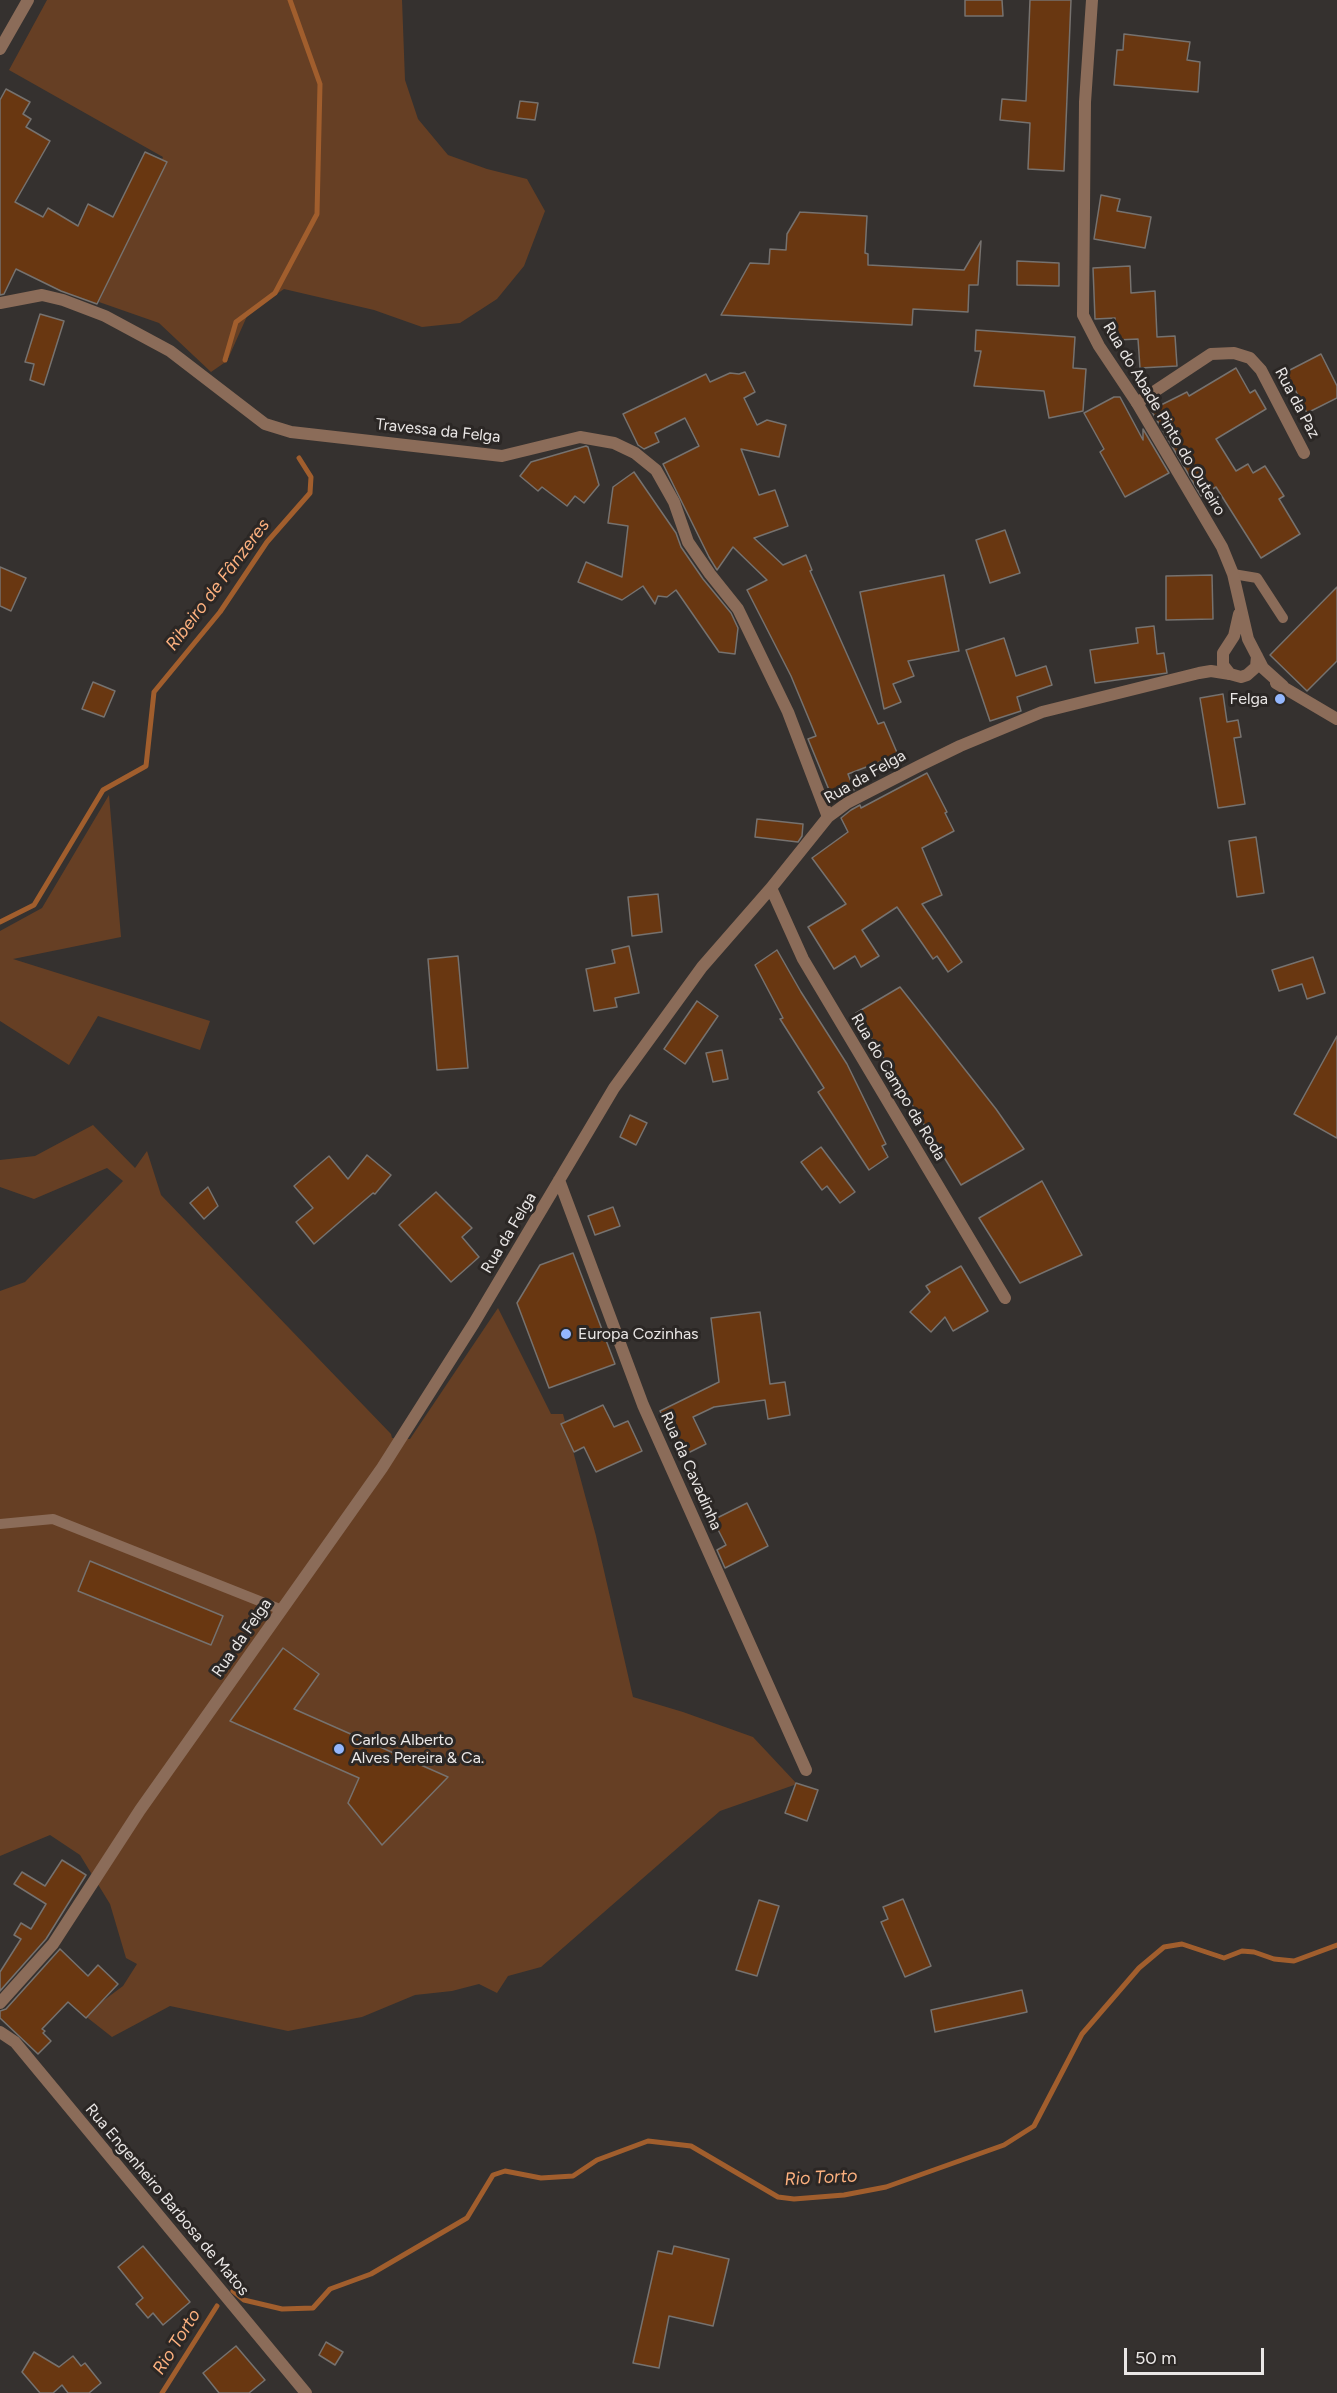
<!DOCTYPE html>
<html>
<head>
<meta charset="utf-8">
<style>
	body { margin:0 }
	#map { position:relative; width:1337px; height:2393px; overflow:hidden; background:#35312f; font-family:Figtree,sans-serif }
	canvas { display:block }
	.scale { position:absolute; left:1124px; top:2348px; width:140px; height:27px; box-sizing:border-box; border:3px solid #eae7e6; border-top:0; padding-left:8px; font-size:18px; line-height:21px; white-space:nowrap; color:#eae7e6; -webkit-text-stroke:4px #2b2725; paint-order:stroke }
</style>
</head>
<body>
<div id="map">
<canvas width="1337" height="2393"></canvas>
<div class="scale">50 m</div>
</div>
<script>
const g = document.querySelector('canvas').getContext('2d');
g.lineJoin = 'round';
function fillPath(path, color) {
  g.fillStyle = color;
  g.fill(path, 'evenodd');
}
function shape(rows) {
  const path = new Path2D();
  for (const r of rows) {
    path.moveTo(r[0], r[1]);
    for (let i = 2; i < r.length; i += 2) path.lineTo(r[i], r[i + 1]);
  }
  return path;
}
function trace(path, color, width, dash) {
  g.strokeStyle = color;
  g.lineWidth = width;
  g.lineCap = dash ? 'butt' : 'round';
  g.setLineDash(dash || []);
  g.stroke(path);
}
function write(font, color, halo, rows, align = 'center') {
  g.font = font + ' Figtree,sans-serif';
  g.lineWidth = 6;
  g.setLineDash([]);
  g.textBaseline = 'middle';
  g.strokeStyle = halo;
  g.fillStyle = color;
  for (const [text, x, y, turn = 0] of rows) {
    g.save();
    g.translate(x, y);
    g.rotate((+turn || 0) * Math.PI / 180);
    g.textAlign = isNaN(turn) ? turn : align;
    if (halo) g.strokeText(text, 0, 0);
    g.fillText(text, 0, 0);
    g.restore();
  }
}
const green = shape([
	[47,0,402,0,405,80,418,119,448,155,487,169,527,179,545,211,524,266,497,299,460,323,422,327,374,310,284,289,248,314,227,361,211,372,159,323,99,302,163,157,9,70],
	[109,795,121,937,13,959,210,1021,200,1050,98,1016,69,1065,0,1021,0,931,42,908],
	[93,1125,135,1168,147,1151,161,1195,391,1434,392,1438,410,1439,498,1308,551,1414,563,1414,596,1536,633,1697,683,1712,753,1737,797,1784,720,1811,541,1967,508,1976,497,1993,479,1984,452,1991,415,1995,362,2017,288,2031,170,2006,112,2037,84,2015,123,1986,137,1964,126,1958,110,1904,80,1855,50,1835,0,1856,0,1291,25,1282,123,1181,107,1168,34,1199,0,1187,0,1160,35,1156]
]);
const stream = shape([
	[225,360,236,322,275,293,317,214,320,84,290,0],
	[0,922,34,905,103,790,146,766,154,692,220,612,267,542,310,493,311,477,299,458],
	[233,2291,244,2300,282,2309,313,2308,330,2289,371,2274,467,2218,493,2175,505,2171,541,2178,573,2176,597,2160,648,2141,691,2146,778,2197,794,2199,844,2195,886,2187,1004,2145,1034,2126,1082,2034,1139,1968,1164,1947,1182,1944,1224,1958,1242,1951,1254,1952,1274,1959,1294,1961,1337,1945],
	[162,2393,217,2306]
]);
const building = shape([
	[965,0,1002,0,1003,16,965,16,965,0],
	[1030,0,1071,0,1064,171,1028,169,1030,123,1000,120,1002,99,1026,101,1030,0],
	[1124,34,1190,42,1187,60,1200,62,1198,92,1114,85,1117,50,1123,50,1124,34],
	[6,89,30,102,23,114,31,119,26,127,50,141,15,202,43,217,48,208,78,226,88,204,113,217,145,152,167,162,97,304,61,291,16,269,4,294,0,295,0,100,6,89],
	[520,101,538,103,535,120,517,118,520,101],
	[1101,195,1120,199,1117,211,1151,217,1145,248,1094,239,1101,195],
	[800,212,867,216,865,253,868,254,868,265,964,270,981,241,978,285,969,285,968,312,913,309,912,325,721,315,750,263,769,264,770,249,786,250,787,234,800,212],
	[1017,261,1059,263,1059,286,1017,285,1017,261],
	[1130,266,1131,293,1155,291,1157,337,1175,336,1177,366,1140,368,1138,339,1116,340,1115,318,1095,319,1093,268,1130,266],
	[40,314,64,321,44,385,30,380,34,364,25,362,40,314],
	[976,330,1075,337,1073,368,1086,369,1083,411,1049,418,1044,391,974,386,981,351,975,351,976,330],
	[1321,354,1337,386,1337,398,1307,413,1286,372,1321,354],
	[1236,368,1250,393,1255,390,1266,409,1216,439,1236,471,1248,464,1253,473,1265,466,1284,496,1279,499,1300,534,1261,558,1216,487,1201,496,1151,410,1187,392,1189,396,1236,368],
	[745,372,755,392,744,398,757,425,767,420,786,425,779,457,741,449,759,495,775,490,788,526,754,538,783,565,806,555,812,570,810,571,878,724,884,722,898,755,848,774,854,790,834,802,808,739,816,736,791,676,747,590,767,580,733,547,717,570,709,557,663,464,699,446,685,418,655,433,659,442,644,449,638,445,623,414,706,374,710,382,730,373,739,374,745,372],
	[1114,397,1120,397,1143,440,1143,429,1169,473,1125,497,1100,452,1104,449,1084,413,1114,397],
	[586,446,588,447,599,485,584,503,575,496,567,506,542,487,538,491,520,476,531,462,586,446],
	[634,472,676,533,681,547,703,579,731,613,738,628,735,654,719,652,676,590,667,597,658,596,655,604,643,586,622,600,578,582,586,562,622,577,628,526,608,523,613,487,634,472],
	[1005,530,1020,573,990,583,976,540,1005,530],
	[0,567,26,578,11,611,0,606,0,567],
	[944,575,959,651,908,661,914,676,893,684,901,702,884,709,860,592,944,575],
	[1212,575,1213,619,1166,620,1166,576,1212,575],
	[1337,587,1337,661,1307,691,1270,655,1337,587],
	[1154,626,1157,654,1164,653,1167,673,1095,683,1090,650,1138,643,1136,628,1154,626],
	[1004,638,1016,676,1046,666,1052,685,1017,697,1021,711,990,721,966,650,1004,638],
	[93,682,115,691,104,717,82,709,93,682],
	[1223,694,1227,722,1238,720,1241,737,1234,738,1245,804,1218,808,1200,698,1223,694],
	[927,773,947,812,945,813,954,831,922,848,942,895,922,904,962,962,948,972,937,956,933,959,897,907,862,930,879,956,861,967,855,956,834,969,808,927,846,904,812,858,848,832,841,818,851,810,860,805,861,808,927,773],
	[757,819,803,824,802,836,798,842,755,837,757,819],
	[1256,837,1264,893,1237,897,1229,841,1256,837],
	[658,894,662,932,632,936,628,897,658,894],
	[629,946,639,993,615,998,617,1007,594,1011,586,969,615,963,612,950,629,946],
	[777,950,801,992,847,1064,886,1144,882,1146,888,1157,869,1170,818,1092,824,1088,780,1019,783,1018,755,965,777,950],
	[458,956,468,1068,437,1070,428,959,458,956],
	[1313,957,1325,993,1307,999,1302,984,1279,991,1272,970,1313,957],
	[900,987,996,1109,1024,1149,961,1185,856,1013,900,987],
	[697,1001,718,1016,685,1064,664,1049,697,1001],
	[1337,1036,1337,1138,1294,1114,1337,1036],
	[722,1050,728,1079,713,1082,706,1053,722,1050],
	[630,1115,647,1123,636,1145,620,1137,630,1115],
	[821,1147,855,1192,840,1203,827,1186,822,1190,801,1162,821,1147],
	[367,1155,391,1175,375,1194,373,1193,314,1244,296,1222,313,1208,294,1186,329,1156,348,1179,367,1155],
	[1042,1181,1082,1255,1020,1283,979,1218,1042,1181],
	[208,1187,218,1206,204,1219,190,1203,208,1187],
	[436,1192,472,1228,462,1237,479,1257,451,1282,399,1225,436,1192],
	[613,1207,620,1226,595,1235,588,1216,613,1207],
	[573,1253,615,1364,549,1388,517,1303,540,1265,573,1253],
	[961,1266,988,1311,953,1331,945,1317,931,1332,910,1312,930,1292,926,1286,961,1266],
	[760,1312,770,1384,785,1382,790,1415,768,1419,765,1400,714,1407,693,1417,706,1444,682,1456,660,1411,719,1382,711,1318,760,1312],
	[603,1405,614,1427,628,1421,642,1451,596,1472,584,1447,574,1452,561,1424,603,1405],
	[747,1503,768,1546,725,1568,717,1550,726,1545,713,1520,747,1503],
	[90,1561,223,1616,211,1645,78,1591,90,1561],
	[283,1648,319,1674,294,1709,448,1777,382,1845,348,1803,359,1778,230,1721,283,1648],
	[796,1783,818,1790,807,1821,785,1813,796,1783],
	[62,1860,86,1875,46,1939,0,1991,0,1972,21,1939,14,1935,21,1923,31,1929,46,1904,14,1884,22,1872,45,1886,62,1860],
	[903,1899,931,1966,905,1977,881,1922,888,1919,883,1907,903,1899],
	[759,1900,779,1906,757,1976,736,1970,759,1900],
	[60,1949,88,1976,98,1965,118,1984,86,2018,68,2002,42,2029,45,2031,43,2033,51,2041,38,2054,0,2018,0,2011,6,2009,60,1949],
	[1022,1990,1027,2012,935,2032,931,2010,1022,1990],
	[143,2246,190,2302,163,2325,153,2313,148,2318,136,2304,143,2298,118,2267,143,2246],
	[674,2246,729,2259,713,2326,669,2316,659,2368,633,2363,658,2251,672,2254,674,2246],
	[326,2342,343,2352,335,2365,319,2355,326,2342],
	[236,2346,265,2380,249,2393,219,2393,203,2373,236,2346],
	[34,2352,59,2367,73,2356,81,2366,85,2363,101,2383,89,2393,68,2393,62,2385,53,2393,40,2393,22,2372,34,2352]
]);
const service = shape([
	[1233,574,1257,578,1283,618],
	[0,1524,53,1519,282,1610]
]);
const minor = shape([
	[0,303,42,295,63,300,105,316,170,351,265,424,291,432,502,456,580,437,614,443,635,453,656,470,674,502,688,542,710,574,738,609,788,712,828,817],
	[1137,403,1211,354,1234,353,1250,358,1261,370,1304,453],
	[771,888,803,959,1005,1298],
	[559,1180,643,1405,806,1770],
	[0,2003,53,1944,140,1810,382,1468,474,1323,614,1088,702,967,771,888,828,817,847,803,919,766,960,746,1042,712,1199,673,1211,671,1230,674],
	[0,2032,15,2042,306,2393]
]);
const tertiary = shape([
	[1092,0,1085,102,1083,315,1099,346,1137,403,1222,547,1233,574,1248,639,1263,668,1283,686],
	[0,49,28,0],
	[1239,614,1234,636,1223,653,1223,665,1230,674,1241,677,1247,675,1256,667,1257,656],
	[1276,683,1337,719]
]);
const markers = [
	[1280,699,6,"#94b7fd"],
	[566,1334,6,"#94b7fd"],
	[339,1749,6,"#94b7fd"]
];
const streetNames = [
	["Rua da Paz",1297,403,62],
	["Rua do Abade Pinto do Outeiro",1164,419,59],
	["Travessa da Felga",438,431,6],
	["Rua da Felga",865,777,-30],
	["Rua do Campo da Roda",898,1087,59],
	["Rua da Felga",509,1233,-59],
	["Rua da Cavadinha",691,1471,66],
	["Rua da Felga",242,1638,-55],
	["Rua Engenheiro Barbosa de Matos",167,2200,50]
];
const poiNames = [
	["Felga",1268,699,"right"],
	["Europa Cozinhas",578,1334],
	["Carlos Alberto",351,1740],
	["Alves Pereira & Ca.",351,1758]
];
const waterNames = [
	["Ribeiro de Fânzeres",218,585,-53],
	["Rio Torto",821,2178,-3],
	["Rio Torto",177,2342,-58]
];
fillPath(green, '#663f24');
trace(stream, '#a15e2d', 5);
fillPath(building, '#693711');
trace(building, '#76726f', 1.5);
trace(service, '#8b6c59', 10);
trace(minor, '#8b6c59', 12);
trace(tertiary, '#8b6c59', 12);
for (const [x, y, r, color] of markers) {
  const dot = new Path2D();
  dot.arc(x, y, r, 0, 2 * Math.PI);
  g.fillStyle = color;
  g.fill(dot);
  trace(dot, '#2b2725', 2);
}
write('16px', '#eae7e6', '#2b2725', streetNames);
write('16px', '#eae7e6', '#2b2725', poiNames, 'left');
write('italic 18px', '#fdb17f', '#2b2725', waterNames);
</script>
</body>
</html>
